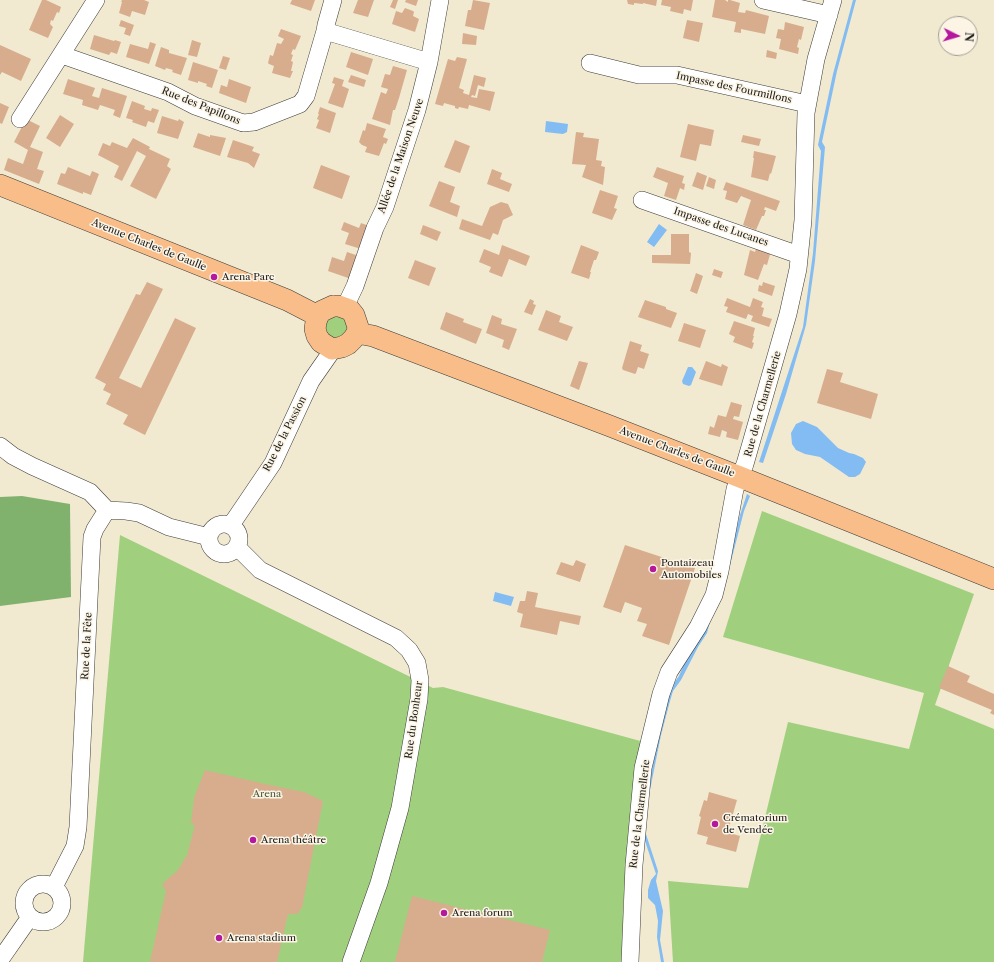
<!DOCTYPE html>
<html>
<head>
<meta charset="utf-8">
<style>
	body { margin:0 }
	#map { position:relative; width:994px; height:962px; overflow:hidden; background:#f1ead0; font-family:"Libre Caslon Text",serif }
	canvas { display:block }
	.north { position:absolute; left:938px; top:16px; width:40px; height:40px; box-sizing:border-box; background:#fcf5e5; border:1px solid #a29e95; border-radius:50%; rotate:95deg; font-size:11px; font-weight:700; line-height:16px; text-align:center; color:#1c1c1c }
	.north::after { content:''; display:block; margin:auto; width:14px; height:18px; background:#b5179e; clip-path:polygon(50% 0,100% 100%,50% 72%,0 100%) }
</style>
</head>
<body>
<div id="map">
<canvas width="994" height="962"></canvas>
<div class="north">N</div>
</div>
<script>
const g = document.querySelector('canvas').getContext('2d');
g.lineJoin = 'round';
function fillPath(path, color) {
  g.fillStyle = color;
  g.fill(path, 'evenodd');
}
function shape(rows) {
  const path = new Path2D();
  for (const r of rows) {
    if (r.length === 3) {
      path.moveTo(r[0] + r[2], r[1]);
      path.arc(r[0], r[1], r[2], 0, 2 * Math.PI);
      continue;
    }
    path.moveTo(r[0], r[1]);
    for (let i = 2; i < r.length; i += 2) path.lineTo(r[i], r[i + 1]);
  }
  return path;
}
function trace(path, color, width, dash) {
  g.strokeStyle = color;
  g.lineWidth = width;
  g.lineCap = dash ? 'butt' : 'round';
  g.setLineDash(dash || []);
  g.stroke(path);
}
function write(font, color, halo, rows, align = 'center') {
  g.font = font + ' "Libre Caslon Text",serif';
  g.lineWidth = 3;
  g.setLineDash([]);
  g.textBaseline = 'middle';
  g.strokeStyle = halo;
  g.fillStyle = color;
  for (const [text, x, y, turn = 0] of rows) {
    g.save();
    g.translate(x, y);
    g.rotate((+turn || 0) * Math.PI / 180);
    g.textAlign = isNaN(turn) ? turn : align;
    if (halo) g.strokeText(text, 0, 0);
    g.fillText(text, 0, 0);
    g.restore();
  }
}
const green = shape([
	[327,316,344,316,349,328,342,339,329,338,323,323],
	[762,511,974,594,935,705,994,729,994,962,673,962,668,881,748,888,788,722,909,749,924,693,723,637],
	[120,535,433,688,443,687,644,742,633,801,623,906,624,941,621,962,83,962]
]);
const forest = shape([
	[22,496,70,504,71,597,0,606,0,497]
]);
const water = shape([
	[853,0,856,0,837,71,822,142,825,147,815,261,806,325,786,394,763,463,759,462,803,327,813,253,821,151,818,145,833,74],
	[546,121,568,124,567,132,563,134,545,132],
	[659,224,667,230,654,247,647,242],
	[688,367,692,367,696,372,691,385,689,386,683,384,682,381],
	[803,421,817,427,838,448,849,453,854,454,863,458,866,462,860,474,855,477,849,477,820,457,805,454,796,450,792,444,791,433,796,424],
	[747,494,750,496,744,511,728,573,710,622,707,633,698,647,681,680,673,691,670,701,661,735,646,810,644,828,658,871,656,881,663,911,660,940,664,962,661,962,657,937,658,921,655,905,648,898,648,890,651,880,656,874,642,832,645,804,668,691,679,676,730,555,740,515],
	[495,592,514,597,511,606,493,601]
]);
const building = shape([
	[42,0,46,0,61,7,59,13,57,12,53,21,51,20,50,24,53,27,48,38,29,30],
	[122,0,144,0,149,2,145,15,132,11,130,17,119,13,122,2,121,2],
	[292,0,315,0,311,11,290,4],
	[358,0,374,0,368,17,353,13],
	[393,0,398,0,395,9,390,7],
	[406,0,418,0,416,6,405,2],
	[473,0,490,3,484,30,465,26,468,10,471,10],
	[627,0,657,0,656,6,643,3,643,4,634,3,634,5,628,4],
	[662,0,693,0,691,11,684,9,683,14,670,11,671,7,661,5],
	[715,0,725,0,728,2,728,0,730,0,740,3,738,12,745,13,746,10,769,16,765,34,741,29,741,33,734,32,736,22,712,17],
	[405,8,413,11,414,12,413,16,419,19,415,32,392,24,396,11,402,13],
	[121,20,134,25,130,36,124,34,126,28,119,26],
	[687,20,703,23,699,42,683,38],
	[785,22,804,27,801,40,799,39,797,47,799,48,798,54,779,49,781,39,776,38,778,29,784,30],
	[281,29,301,36,295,50,293,49,291,54,293,55,291,61,293,62,291,71,293,71,290,78,272,73,274,66,269,64,268,63,270,55,273,56,277,43,281,44,284,39,278,36],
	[463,33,477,36,476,45,462,44],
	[94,35,114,41,115,40,121,42,117,54,111,52,109,55,90,49],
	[192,40,201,43,197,57,188,55],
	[150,42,156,44,149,64,126,57,130,44,148,49],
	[0,45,31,59,21,81,2,72,0,75],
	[161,47,169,50,169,53,187,58,181,75,172,72,173,70,166,68,165,70,155,66],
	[767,50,777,53,776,59,766,57],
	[351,52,373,59,368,75,346,67],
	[223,56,230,58,226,70,219,68],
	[457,57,467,59,459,88,464,90,463,93,469,95,474,75,486,78,484,87,478,85,475,96,472,95,471,97,477,98,479,89,495,92,490,111,469,105,468,109,459,107,458,109,455,108,455,106,444,103,443,106,435,104,448,59,455,61],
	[193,62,218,70,212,88,206,86,207,84,198,81,198,83,188,80],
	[393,66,407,70,399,98,395,110,393,110,390,125,372,119,381,92,386,94,388,89,381,87,385,74,390,75],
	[351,75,366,80,364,87,348,82],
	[334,77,344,80,342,86,349,89,343,108,328,103,335,84,332,83],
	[68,79,95,88,92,96,99,98,102,88,127,96,120,118,113,115,115,110,100,105,98,110,82,105,83,100,63,94],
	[229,79,251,87,246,103,219,93,221,85,227,87],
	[132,101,145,106,144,109,151,111,152,108,159,110,154,123,148,121,146,127,132,122,133,120,126,118],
	[0,103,9,107,2,124,0,123],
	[320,107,336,113,330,133,316,128,319,120,317,119,319,114,318,114],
	[60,115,74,124,60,147,46,138],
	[162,116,178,121,179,119,184,122,178,139,157,133],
	[26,119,40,126,30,147,43,152,37,169,44,171,39,184,4,170,8,158,23,164,28,150,14,142],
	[367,123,386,129,383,137,388,139,386,144,384,143,379,156,365,152,367,147,362,145,359,142,363,130,365,131],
	[688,124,714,130,711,146,700,144,696,161,680,157],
	[576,132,584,133,583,137,599,139,596,160,602,161,601,166,605,167,603,185,582,177,586,165,572,164],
	[198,133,210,137,210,135,226,138,220,156,193,147],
	[743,135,761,139,759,146,741,142],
	[133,138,150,147,149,149,170,159,167,166,171,169,156,199,130,186,146,156,137,151,122,181,114,177,119,166,98,155,103,143,110,146,112,142,127,148],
	[233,140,254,147,252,151,260,154,254,168,248,163,227,157],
	[455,140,470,146,460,173,444,167],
	[754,151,776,156,771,174,770,173,768,181,751,177,754,158,753,158],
	[321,165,350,176,342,199,313,188],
	[68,167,90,176,92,171,99,174,91,195,83,192,83,194,57,184,61,173,65,174],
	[657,167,684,176,682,183,685,184,684,190,680,188,676,200,664,196,668,183,653,177],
	[492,169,502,173,500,179,512,184,509,192,487,184],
	[697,172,707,176,703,190,692,186],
	[709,177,716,180,714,189,706,186],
	[439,181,455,187,450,202,460,206,457,217,429,206],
	[726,182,780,201,776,211,765,207,764,210,766,210,764,216,762,216,756,230,743,225,751,200,741,196,737,203,725,199,727,191,723,190],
	[600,190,618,196,614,208,617,209,612,220,592,213],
	[501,202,508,204,513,215,503,220,498,235,493,233,490,240,459,229,462,219,482,226,490,207],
	[344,222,359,228,361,223,369,226,361,249,345,244,349,233,341,230],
	[423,225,441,232,437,241,420,234],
	[671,234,689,234,689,252,691,253,690,264,652,263,652,255,671,255],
	[502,245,530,256,526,266,509,259,502,277,489,272,491,267,479,262,484,249,499,255],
	[581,245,599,252,596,260,594,260,590,272,591,272,589,279,571,273],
	[757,246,771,251,767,265,764,264,758,280,744,275,750,250,755,252],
	[347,252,359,256,351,279,328,271,332,257,344,261],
	[415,260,436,268,429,286,408,278],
	[714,269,723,272,721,278,712,275],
	[696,273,703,276,697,294,690,291],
	[147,282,163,289,119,378,141,388,175,318,196,328,145,435,123,424,128,415,106,404,111,394,103,390,106,384,95,378,136,294,140,295],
	[763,282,775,286,772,296,758,291,759,285,762,286],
	[727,298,750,307,753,298,763,302,761,307,764,308,762,316,772,319,769,327,751,321,753,316,748,314,746,319,726,312,728,307,724,306],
	[530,299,534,301,533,304,536,305,532,315,524,312],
	[645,300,666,307,666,309,677,313,671,328,638,317],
	[546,310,561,316,559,322,573,327,567,341,538,330],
	[446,312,464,319,463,322,482,329,476,344,440,329],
	[492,315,502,319,501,324,517,329,509,350,502,347,504,340,486,333],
	[734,321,755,328,753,336,754,336,752,342,754,343,752,349,733,342,735,337,729,334],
	[684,323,706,330,700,348,678,341],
	[630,341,642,345,640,351,649,354,644,369,638,367,636,373,635,374,623,370,622,368],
	[579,361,588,363,579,390,570,386],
	[706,361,721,367,722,364,728,367,722,386,699,379],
	[827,369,843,373,840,382,878,394,871,419,817,403],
	[731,402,742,405,739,417,734,416,733,419,743,422,738,440,726,437,727,432,722,430,720,437,708,434,710,426,714,428,718,415,726,417],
	[625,545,695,568,669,645,642,636,647,624,637,621,642,608,625,602,621,613,603,607],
	[576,560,586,564,580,582,556,574,561,562,573,566],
	[527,591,538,593,535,607,581,616,579,625,560,621,557,635,520,627,523,614,517,612,520,601,525,601],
	[948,666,970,676,967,682,994,694,994,715,990,713,992,710,939,688],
	[205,770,265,784,304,792,323,801,302,908,297,914,288,914,277,962,150,962,166,891,162,884,178,870,187,855,195,825,191,824,194,798],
	[709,792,737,800,728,831,726,830,726,832,740,836,736,852,706,844,708,837,697,834,701,817,699,816,704,800,707,801],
	[412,896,550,930,542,962,395,962]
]);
const minor = shape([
	[763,0,829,15],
	[325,31,326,25,333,0],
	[62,55,168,92,195,106,243,123,254,122,300,104,306,96,325,31,429,62],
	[590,63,639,75,677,75,807,104],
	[20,119,96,0],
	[642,200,799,255],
	[345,307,355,286,375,228,385,207,417,110,429,62,440,0],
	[0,446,13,456,32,466,90,492,107,510],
	[107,510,126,511,139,513,169,527,209,537],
	[224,539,15],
	[231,525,273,463,311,381,334,348],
	[237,547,260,570,396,638,409,650,417,663,420,680,419,699,400,808,379,883,351,962],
	[43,903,19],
	[54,887,75,846,78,827,92,537,95,529,107,510],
	[0,960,30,917],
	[630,962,634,865,643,768,661,694,669,672,698,627,714,595,720,571,735,489,745,464,788,314,798,269,803,220,806,113,816,59,833,0]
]);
const major = shape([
	[0,185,287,300,318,316],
	[333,306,339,306,350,310,354,315,358,327,357,333,353,339,348,344,342,347,332,349,321,342,317,336,315,329,316,322,318,316,322,311,333,306],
	[357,333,373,336,610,426,740,477,994,579]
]);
const markers = [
	[214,277,4,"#b5179e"],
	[653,569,4,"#b5179e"],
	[715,824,4,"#b5179e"],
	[253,840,4,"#b5179e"],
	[444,913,4,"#b5179e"],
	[219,938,4,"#b5179e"]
];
const streetNames = [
	["Impasse des Fourmillons",734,88,12],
	["Rue des Papillons",201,106,22],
	["Allée de la Maison Neuve",401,156,-71],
	["Impasse des Lucanes",721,227,19],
	["Avenue Charles de Gaulle",149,245,22],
	["Rue de la Charmellerie",763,404,-74],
	["Rue de la Passion",285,434,-63],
	["Avenue Charles de Gaulle",677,452,21],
	["Rue de la Fête",87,646,-87],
	["Rue du Bonheur",414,720,-82],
	["Rue de la Charmellerie",640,814,-83]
];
const poiNames = [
	["Arena Parc",222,277],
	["Pontaizeau",661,563],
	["Automobiles",661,575],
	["Crématorium",723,818],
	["de Vendée",723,830],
	["Arena théâtre",261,840],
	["Arena forum",452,913],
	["Arena stadium",227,938]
];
const parkNames = [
	["Arena",267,794]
];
fillPath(green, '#a0d07e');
fillPath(forest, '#80b26d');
fillPath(water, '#82bcf3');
fillPath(building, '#d7ad8d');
trace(minor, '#3c3b37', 18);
trace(major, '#3c3b37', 22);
trace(minor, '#fff', 17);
trace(major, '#f9bd89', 21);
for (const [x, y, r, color] of markers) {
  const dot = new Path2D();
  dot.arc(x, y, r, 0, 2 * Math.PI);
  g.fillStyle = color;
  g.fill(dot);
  trace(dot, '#fcf5e5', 1.5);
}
write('10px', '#1c1c1c', '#fcf5e5', streetNames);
write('10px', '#1c1c1c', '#fcf5e5', poiNames, 'left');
write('10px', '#4a5b3e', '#fcf5e5', parkNames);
</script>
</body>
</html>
